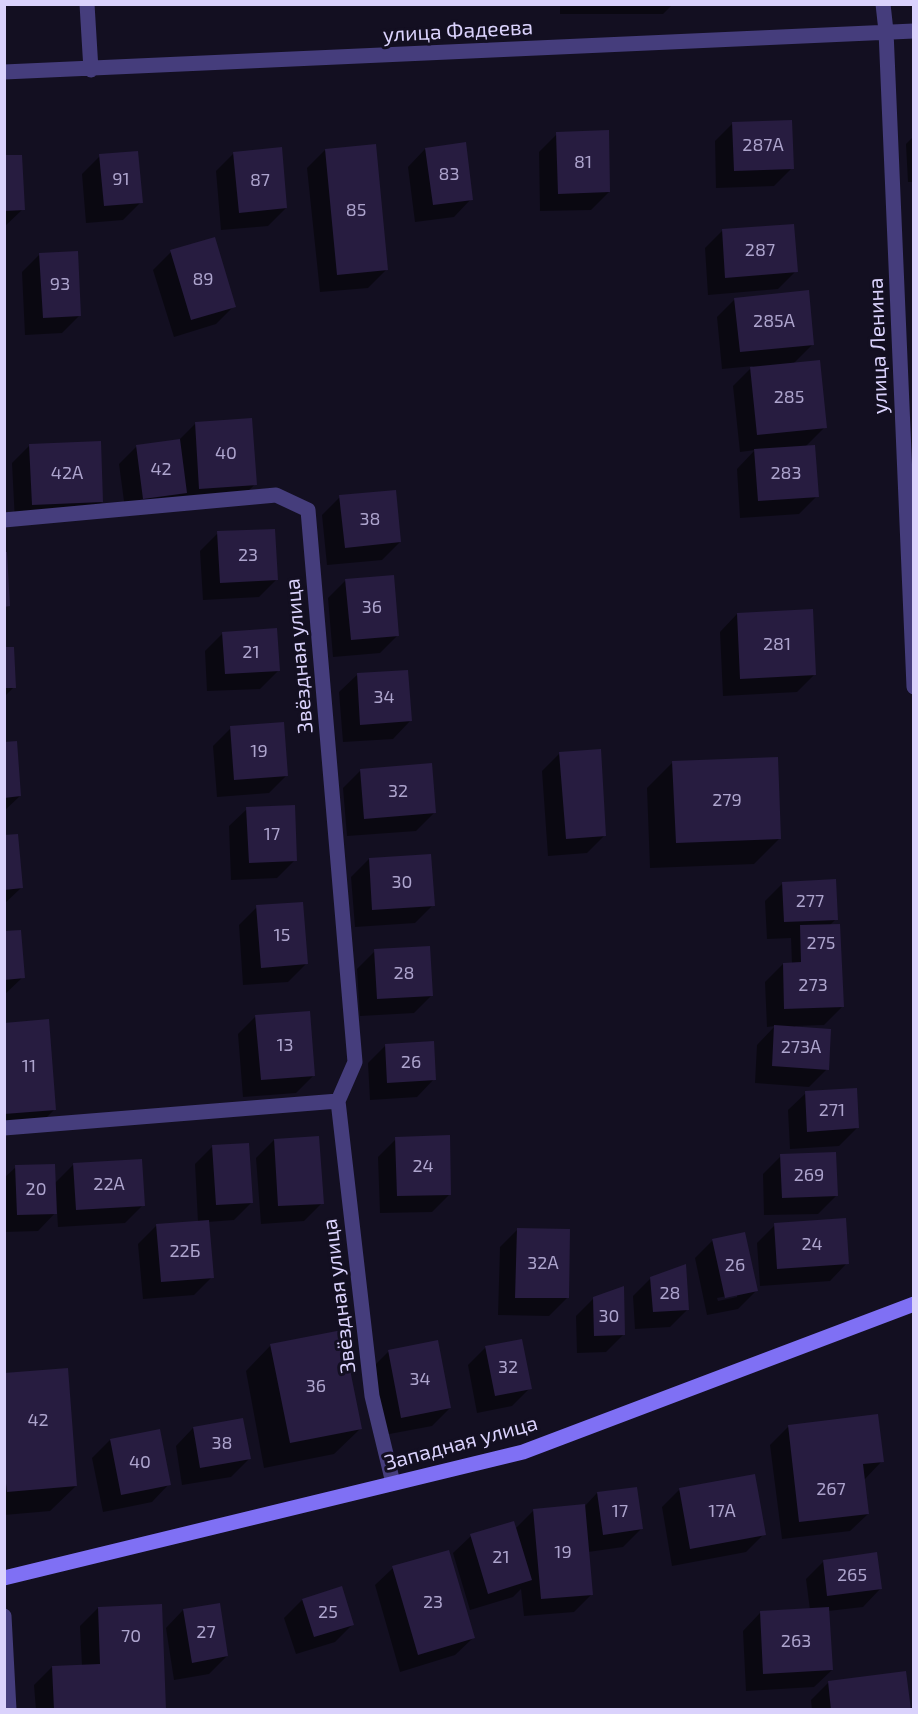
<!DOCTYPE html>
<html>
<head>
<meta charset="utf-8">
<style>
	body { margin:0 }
	#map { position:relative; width:918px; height:1714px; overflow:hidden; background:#130f21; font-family:"Exo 2",sans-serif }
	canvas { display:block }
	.frame { position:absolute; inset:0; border:6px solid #dad2fc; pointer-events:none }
</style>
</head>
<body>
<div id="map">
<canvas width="918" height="1714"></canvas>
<div class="frame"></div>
</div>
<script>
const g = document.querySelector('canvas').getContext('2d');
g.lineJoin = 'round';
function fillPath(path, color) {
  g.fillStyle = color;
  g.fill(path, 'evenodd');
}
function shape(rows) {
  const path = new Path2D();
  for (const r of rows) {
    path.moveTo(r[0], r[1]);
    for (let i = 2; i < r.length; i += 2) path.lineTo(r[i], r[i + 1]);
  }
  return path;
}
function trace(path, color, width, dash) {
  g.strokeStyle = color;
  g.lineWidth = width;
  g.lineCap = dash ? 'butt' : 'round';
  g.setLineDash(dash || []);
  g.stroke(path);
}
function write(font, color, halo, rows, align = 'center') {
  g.font = font + ' "Exo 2",sans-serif';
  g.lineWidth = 6;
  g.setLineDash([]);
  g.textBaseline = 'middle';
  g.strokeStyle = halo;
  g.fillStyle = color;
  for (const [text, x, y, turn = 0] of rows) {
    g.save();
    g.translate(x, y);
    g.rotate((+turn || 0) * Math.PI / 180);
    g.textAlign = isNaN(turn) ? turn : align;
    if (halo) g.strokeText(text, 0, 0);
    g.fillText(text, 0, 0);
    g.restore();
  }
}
const shadow = shape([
	[560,4,673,4,663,14,560,14],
	[733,123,792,168,774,186,716,188,715,141],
	[557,134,609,192,591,210,540,211,539,152],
	[914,136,914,182,908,182,906,144],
	[425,149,471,199,454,217,415,222,408,167],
	[325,150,386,270,368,288,320,292,307,168],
	[234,153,286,208,268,226,221,230,216,171],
	[100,156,141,202,123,220,86,223,82,174],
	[4,157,23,209,4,227],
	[723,230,796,271,778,289,708,295,705,248],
	[171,252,234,306,216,324,174,337,153,270],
	[40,254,80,315,62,333,25,335,22,272],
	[735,299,813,344,793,364,825,427,805,447,817,496,799,514,740,518,737,469,755,450,740,452,733,386,753,366,722,369,717,317],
	[196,423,255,484,238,502,126,516,119,464,137,446,178,441],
	[30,445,102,502,84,520,15,522,12,463],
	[340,497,400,542,382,560,327,565,322,515],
	[218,533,277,579,259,597,203,600,200,551],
	[346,580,398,635,380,653,333,657,328,598],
	[737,614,815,674,797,692,723,696,720,632],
	[223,633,278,671,260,689,207,691,205,651],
	[4,649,14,687,4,697],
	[357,675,410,721,393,739,343,742,339,692],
	[231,728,287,775,269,793,217,797,213,746],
	[4,744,20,796,4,811],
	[560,753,605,835,587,853,548,856,542,771],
	[673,762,780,838,754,864,650,868,647,788],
	[361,770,434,813,416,831,347,836,343,788],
	[247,809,295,860,277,878,231,880,229,826],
	[4,836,21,888,4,904],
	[369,859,433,905,415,923,355,927,351,877],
	[783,883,836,919,830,925,842,1007,824,1025,795,1026,827,1069,809,1087,755,1083,757,1045,775,1026,767,1027,765,982,783,964,792,964,791,938,767,939,765,901],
	[257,907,306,964,288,982,243,985,239,925],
	[4,933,23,977,4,995],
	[375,951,432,995,414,1013,360,1016,357,969],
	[256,1016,314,1075,296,1093,243,1097,238,1034],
	[4,1024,55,1109,37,1127,4,1130],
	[386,1045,434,1079,417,1097,370,1100,368,1063],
	[806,1093,857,1128,839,1146,790,1149,788,1110],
	[396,1139,450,1194,432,1212,380,1213,378,1157],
	[274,1140,322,1203,304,1221,261,1224,256,1158],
	[213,1146,252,1202,234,1220,207,1222,212,1277,194,1295,143,1299,138,1244,156,1226,198,1222,195,1164],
	[781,1156,836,1196,818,1214,764,1215,763,1174],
	[74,1164,143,1205,125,1223,58,1227,57,1211,38,1231,4,1232,4,1178,16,1167,54,1184],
	[775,1225,847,1263,830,1281,760,1286,757,1243],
	[518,1229,567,1298,549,1316,498,1315,500,1247],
	[713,1240,756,1291,738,1309,707,1315,695,1258],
	[737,1294,737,1297,718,1301,717,1298],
	[651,1278,688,1309,670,1327,635,1329,633,1296],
	[594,1298,624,1334,606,1352,577,1353,576,1316],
	[271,1345,360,1429,334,1454,264,1468,246,1371],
	[486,1347,530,1388,512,1406,477,1413,468,1365],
	[389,1351,450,1408,432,1426,384,1435,371,1369],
	[4,1374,76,1486,50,1511,4,1515],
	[788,1427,882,1461,864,1480,868,1514,850,1531,782,1539,770,1445],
	[193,1428,249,1459,231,1477,182,1485,176,1446],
	[110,1440,169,1484,152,1502,103,1512,92,1458],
	[679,1490,764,1534,746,1552,672,1566,662,1507],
	[597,1493,641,1529,623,1547,588,1552,592,1594,574,1612,524,1616,521,1589,513,1597,470,1610,453,1553,471,1536,515,1529,534,1510,585,1506],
	[824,1561,880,1589,863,1607,828,1611,832,1670,814,1687,746,1691,743,1631,760,1613,810,1610,806,1579],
	[393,1568,473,1638,455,1655,400,1672,375,1585],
	[341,1588,353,1624,335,1642,296,1654,284,1618,302,1600],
	[98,1608,165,1710,36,1710,34,1685,52,1667,82,1666,80,1626],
	[183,1610,227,1656,209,1674,174,1680,166,1628],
	[829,1682,909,1710,812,1710,811,1700]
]);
const building = shape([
	[792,120,794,169,734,171,732,122],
	[609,130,610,192,558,194,556,132],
	[466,142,473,200,433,205,425,148],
	[376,144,388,270,337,275,325,149],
	[282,147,287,208,239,213,233,152],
	[138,151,143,203,104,206,99,154],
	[4,155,22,155,25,210,4,211],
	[794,224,798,272,725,278,722,229],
	[215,237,236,307,191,320,170,250],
	[78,251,81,316,43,318,39,253],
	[809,290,814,345,740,352,734,298],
	[820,360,827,428,757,435,750,367],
	[252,418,257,485,199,489,195,422],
	[180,439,187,493,143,499,136,445],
	[101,441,103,502,32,505,29,444],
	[815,445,819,497,758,501,754,449],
	[396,490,401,542,345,548,339,495],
	[275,529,278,580,220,583,217,531],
	[4,552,7,552,10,606,4,607],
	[394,575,399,636,351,640,345,579],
	[813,609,816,675,740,679,737,613],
	[277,628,280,671,225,674,222,632],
	[4,647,14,647,16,688,4,688],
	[408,670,412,721,360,725,357,673],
	[284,722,288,776,234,780,230,726],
	[17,741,21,796,4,798,4,742],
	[601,749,606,836,566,839,559,752],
	[778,757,781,839,676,843,672,761],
	[432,763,436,813,364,819,360,769],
	[295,805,297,861,249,863,246,807],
	[18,834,23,888,4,890,4,835],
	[431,854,435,906,372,910,369,858],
	[836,879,838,920,784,922,782,882],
	[303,902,308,964,261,968,256,905],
	[840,924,844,1007,784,1009,783,963,801,962,800,925],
	[21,930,25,978,4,980,4,931],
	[430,946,433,996,377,999,374,949],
	[310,1011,315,1076,261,1080,255,1015],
	[49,1019,56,1110,4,1114,4,1023],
	[774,1025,831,1029,829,1070,772,1066],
	[434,1041,436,1080,387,1083,385,1044],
	[857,1088,859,1128,807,1132,805,1091],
	[450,1135,451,1195,397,1196,395,1137],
	[319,1136,324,1204,278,1206,274,1139],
	[249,1143,253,1203,216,1205,212,1145],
	[836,1152,838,1196,782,1198,780,1154],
	[142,1159,145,1206,76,1210,73,1163],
	[55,1164,57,1214,17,1215,15,1165],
	[846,1218,849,1264,777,1269,774,1223],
	[209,1220,214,1278,161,1282,156,1224],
	[517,1228,570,1229,569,1298,515,1298],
	[745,1232,758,1291,725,1298,712,1239],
	[686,1264,689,1310,653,1312,650,1277],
	[624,1286,625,1335,594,1336,593,1297],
	[342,1330,362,1429,290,1443,270,1344],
	[522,1339,532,1389,495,1396,485,1346],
	[438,1340,451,1408,401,1418,388,1350],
	[68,1368,77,1486,7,1492,4,1466,4,1373],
	[878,1414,884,1462,863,1464,869,1514,799,1522,788,1425],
	[243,1418,251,1459,200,1468,193,1427],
	[160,1429,171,1485,121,1495,110,1439],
	[755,1474,766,1535,690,1549,679,1488],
	[637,1487,643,1529,603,1535,597,1492],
	[585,1504,593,1595,541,1599,533,1509],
	[514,1521,532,1580,488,1594,470,1534],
	[449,1550,475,1638,418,1655,392,1566],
	[877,1552,882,1589,827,1596,823,1560],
	[342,1586,354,1625,314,1637,302,1599],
	[220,1603,228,1656,192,1663,183,1609],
	[162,1604,166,1710,54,1710,52,1666,100,1664,98,1607],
	[829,1607,833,1670,763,1674,760,1611],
	[906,1671,911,1710,831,1710,828,1681]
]);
const street = shape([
	[87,4,91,70],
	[883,4,886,31,914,687],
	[4,72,914,31],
	[4,520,276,495,308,510,355,1062,338,1101,372,1396,393,1483],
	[4,1128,338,1101],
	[4,1616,9,1710]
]);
const secondary = shape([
	[4,1578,523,1452,914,1304]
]);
const numberNames = [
	["287А",763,145],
	["81",583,162],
	["83",449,174],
	["91",121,179],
	["87",260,180],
	["85",356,210],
	["287",760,250],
	["89",203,279],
	["93",60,284],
	["285А",774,321],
	["285",789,397],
	["40",226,453],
	["42",161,469],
	["42А",67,473],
	["283",786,473],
	["38",370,519],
	["23",248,555],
	["36",372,607],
	["281",777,644],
	["21",251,652],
	["34",384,697],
	["19",259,751],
	["32",398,791],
	["279",727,800],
	["17",272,834],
	["30",402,882],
	["277",810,901],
	["15",282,935],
	["275",821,943],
	["28",404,973],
	["273",813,985],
	["13",285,1045],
	["273А",801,1047],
	["26",411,1062],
	["11",29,1066],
	["271",832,1110],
	["24",423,1166],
	["269",809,1175],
	["22А",109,1184],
	["20",36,1189],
	["24",812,1244],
	["22Б",185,1251],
	["32А",543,1263],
	["26",735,1265],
	["28",670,1293],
	["30",609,1316],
	["32",508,1367],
	["34",420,1379],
	["36",316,1386],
	["42",38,1420],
	["38",222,1443],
	["40",140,1462],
	["267",831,1489],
	["17",620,1511],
	["17А",722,1511],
	["19",563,1552],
	["21",501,1557],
	["265",852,1575],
	["23",433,1602],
	["25",328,1612],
	["27",206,1632],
	["70",131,1636],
	["263",796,1641]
];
const streetNames = [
	["улица Фадеева",458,31,-3],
	["улица Ленина",878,346,-92],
	["Звёздная улица",299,656,-95],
	["Звёздная улица",339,1296,-97],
	["Западная улица",461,1443,-15]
];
fillPath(shadow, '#0007');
fillPath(building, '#271c40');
trace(street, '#453d7c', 15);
trace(secondary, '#7f70f4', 15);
write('18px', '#ada4cd', null, numberNames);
write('21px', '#dad2fc', '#130f21', streetNames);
</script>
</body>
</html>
